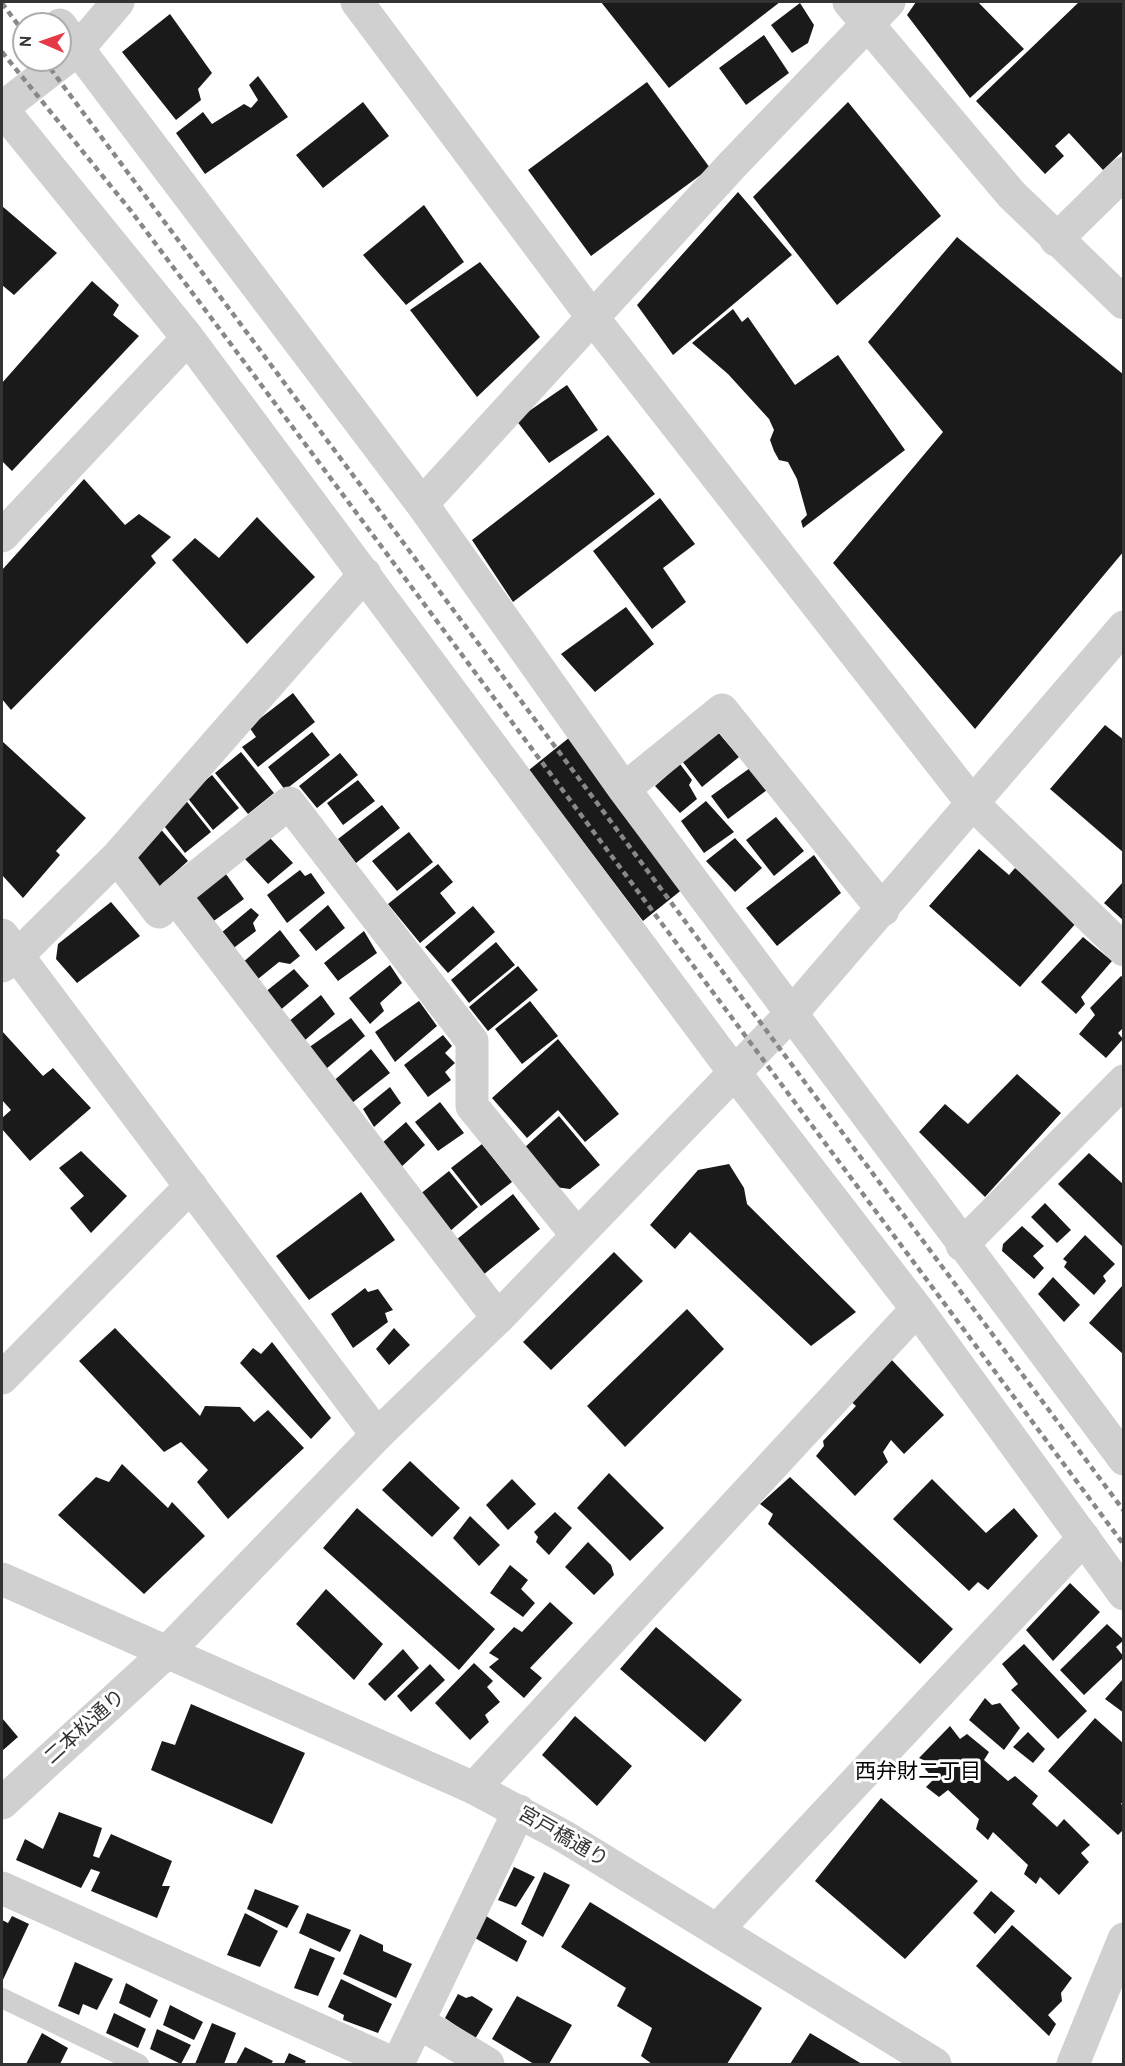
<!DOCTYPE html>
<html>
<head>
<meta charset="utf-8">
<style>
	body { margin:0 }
	#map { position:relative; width:1125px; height:2066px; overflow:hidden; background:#fff; font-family:Cabin,sans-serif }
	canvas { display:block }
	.frame { position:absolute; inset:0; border:3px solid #333; pointer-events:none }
	.north { position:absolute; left:12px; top:12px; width:60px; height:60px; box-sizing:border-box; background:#fff; border:2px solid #adadad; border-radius:50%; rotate:272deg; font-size:16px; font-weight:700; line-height:24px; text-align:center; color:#333 }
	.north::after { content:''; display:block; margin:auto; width:21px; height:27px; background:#e63946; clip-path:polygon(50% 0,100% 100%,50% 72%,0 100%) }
</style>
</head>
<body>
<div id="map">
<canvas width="1125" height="2066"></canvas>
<div class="frame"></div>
<div class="north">N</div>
</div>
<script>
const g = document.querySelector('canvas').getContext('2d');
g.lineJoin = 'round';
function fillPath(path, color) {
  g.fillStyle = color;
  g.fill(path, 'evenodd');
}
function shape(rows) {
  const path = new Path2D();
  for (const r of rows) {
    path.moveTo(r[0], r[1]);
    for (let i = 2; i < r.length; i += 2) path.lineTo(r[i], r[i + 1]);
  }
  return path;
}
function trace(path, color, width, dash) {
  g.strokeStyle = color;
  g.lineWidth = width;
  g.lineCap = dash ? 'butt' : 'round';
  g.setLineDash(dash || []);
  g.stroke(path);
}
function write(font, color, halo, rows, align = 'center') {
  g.font = font + ' Cabin,"Noto Sans JP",sans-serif';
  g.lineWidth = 6;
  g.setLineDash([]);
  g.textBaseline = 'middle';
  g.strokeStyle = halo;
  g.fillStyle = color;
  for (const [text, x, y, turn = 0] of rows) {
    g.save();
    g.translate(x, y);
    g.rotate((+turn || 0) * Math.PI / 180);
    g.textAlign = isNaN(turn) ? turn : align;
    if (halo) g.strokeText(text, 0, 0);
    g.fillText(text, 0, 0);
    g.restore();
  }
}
const building = shape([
	[601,2,780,2,669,88],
	[916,2,978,2,1024,49,970,98,907,15],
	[1079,2,1124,2,1124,150,1103,170,1069,133,1055,146,1064,156,1045,174,976,101],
	[800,3,814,25,808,43,792,53,771,25],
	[170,14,212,73,198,89,201,100,176,120,122,52],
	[764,35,789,73,746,105,719,68],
	[258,76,288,117,205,174,176,133,203,112,212,124,244,104,251,108,258,100,249,85],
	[647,82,710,168,591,256,528,170],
	[363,102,389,136,323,188,296,155],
	[848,102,941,216,837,305,753,197],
	[738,192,792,255,673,355,637,305],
	[424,205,464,262,406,305,363,255],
	[2,206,57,253,14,295,2,285],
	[957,237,1124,375,1124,551,975,729,833,563,943,432,868,342],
	[480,262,540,337,477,397,410,310],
	[92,281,119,305,113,315,139,336,12,471,2,461,2,383],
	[733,309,742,322,748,317,795,385,838,355,905,450,803,528,801,521,807,515,797,479,788,462,779,460,774,451,770,440,774,430,769,419,728,374,692,343],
	[567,385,598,430,549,463,516,420],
	[608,435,655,494,513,602,472,540],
	[84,479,125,525,139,514,171,537,151,556,156,563,11,710,2,699,2,570],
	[660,498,695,544,663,568,686,602,652,629,593,551],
	[257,517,315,577,247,644,172,560,195,538,219,558],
	[626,607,654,644,595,692,561,654],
	[293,693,315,722,258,767,242,747,256,737,249,727],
	[1105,725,1124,740,1124,853,1050,789],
	[717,731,739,757,702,787,682,761],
	[312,732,330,755,285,790,268,767],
	[570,737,684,888,643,921,529,770],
	[2,741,86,818,56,851,60,855,23,898,2,875],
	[241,752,274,793,248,814,215,773],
	[340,753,358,775,317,808,299,786],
	[680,764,692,780,689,785,697,799,680,813,655,786],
	[750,768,767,790,728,819,711,796],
	[212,775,239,808,213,830,186,796],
	[358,780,375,801,343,825,327,803],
	[184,798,211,832,185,853,158,818],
	[706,801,734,832,704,853,681,821],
	[382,805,400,828,356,863,338,839],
	[776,817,804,851,774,876,746,840],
	[158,826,188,861,159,887,128,852],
	[409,832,433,862,397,891,372,861],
	[270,838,293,863,268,884,245,859],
	[735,838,762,868,735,892,706,861],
	[979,849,1009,875,1015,868,1077,922,1020,987,929,906],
	[814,855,841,893,777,946,746,908],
	[438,864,453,882,440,893,456,913,420,943,388,904],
	[223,870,244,899,211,923,192,902],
	[300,870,305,876,311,873,325,893,287,923,267,895],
	[1124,881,1124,921,1104,903],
	[111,902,140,936,77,983,56,959,58,944],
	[328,905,345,928,316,951,299,930],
	[473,906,495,932,448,973,425,947],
	[251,908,259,915,253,923,256,931,227,953,215,938],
	[280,930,300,956,290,964,279,962,253,983,241,964],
	[364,931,377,953,338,981,324,963],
	[1083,937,1112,961,1081,997,1085,1004,1076,1014,1041,982],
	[496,942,515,965,469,1003,451,980],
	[390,965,402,983,380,1003,384,1011,370,1024,349,998],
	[518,966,538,990,488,1031,469,1007],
	[294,969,309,986,278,1012,264,993],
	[1121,976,1124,978,1124,1027,1118,1033,1123,1039,1106,1058,1079,1034,1095,1015,1090,1008],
	[321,995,335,1014,304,1041,288,1022],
	[419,1001,437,1026,395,1062,375,1032],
	[530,1001,558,1036,522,1064,495,1029],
	[351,1018,365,1036,326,1069,308,1048],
	[2,1031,43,1076,53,1068,91,1108,30,1161,2,1129,2,1118,11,1110,2,1100],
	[443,1035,452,1046,445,1053,455,1063,445,1072,451,1080,428,1097,404,1065],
	[558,1039,619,1114,585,1142,558,1110,527,1138,492,1098],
	[371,1049,390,1073,347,1107,331,1083],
	[1017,1074,1061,1113,985,1197,919,1132,945,1104,968,1124],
	[390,1087,401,1103,374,1127,363,1109],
	[440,1102,464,1133,438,1151,415,1122],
	[559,1116,600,1165,570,1189,555,1187,523,1149],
	[406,1122,425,1145,399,1169,381,1144],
	[482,1144,512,1182,481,1206,451,1168],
	[81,1151,127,1196,91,1233,70,1208,84,1196,59,1168],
	[1089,1153,1124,1185,1124,1248,1058,1184],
	[729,1164,744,1188,747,1204,856,1312,811,1346,690,1232,675,1249,650,1225,698,1170],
	[449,1171,478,1207,449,1232,419,1195],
	[361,1192,395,1240,309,1300,276,1256],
	[513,1194,540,1229,478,1279,451,1244],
	[1045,1203,1071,1230,1057,1243,1031,1217],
	[1022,1226,1044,1246,1033,1256,1044,1268,1034,1279,1002,1251,1003,1244],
	[1085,1235,1115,1264,1103,1276,1106,1281,1094,1295,1064,1267,1067,1262,1063,1259],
	[614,1252,643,1281,551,1370,523,1342],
	[1053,1277,1080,1305,1064,1322,1038,1294],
	[1122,1286,1124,1288,1124,1355,1089,1323],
	[365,1288,368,1292,378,1289,393,1310,385,1313,388,1322,353,1348,331,1314],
	[687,1309,724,1349,625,1447,587,1406],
	[115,1328,200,1416,205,1406,240,1407,254,1422,268,1410,304,1448,228,1519,197,1482,208,1470,181,1442,164,1452,79,1361],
	[394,1328,410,1345,389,1365,376,1349],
	[272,1342,331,1418,311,1439,240,1363,253,1348,261,1354],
	[889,1357,944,1415,904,1454,891,1440,883,1452,888,1462,855,1496,816,1456,824,1446,823,1441,856,1406,848,1399],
	[410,1461,460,1508,432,1537,382,1490],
	[122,1464,168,1508,172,1502,205,1536,144,1594,58,1515,96,1477,109,1482],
	[609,1473,664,1528,630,1561,577,1508],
	[790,1477,953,1629,920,1664,768,1524,773,1514,760,1504],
	[512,1479,536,1504,508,1530,486,1505],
	[932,1479,986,1533,1014,1508,1038,1536,988,1590,978,1582,969,1591,893,1519],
	[357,1508,495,1629,459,1670,323,1548],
	[555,1512,572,1528,549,1555,536,1542,538,1537,534,1532],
	[470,1516,500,1545,479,1566,453,1538],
	[588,1542,611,1565,614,1575,594,1595,565,1567],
	[510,1565,528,1580,521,1589,535,1603,523,1617,490,1593],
	[1070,1583,1100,1612,1053,1661,1026,1630],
	[326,1589,383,1644,354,1680,296,1624],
	[550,1602,573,1623,530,1668,542,1678,524,1698,489,1667,499,1659,489,1653,514,1627,522,1632],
	[1107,1624,1124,1640,1116,1647,1124,1657,1084,1695,1060,1670],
	[656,1627,742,1700,705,1742,620,1669],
	[1024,1644,1087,1711,1058,1739,1011,1690,1018,1684,1002,1664],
	[403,1649,419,1668,385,1701,368,1684],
	[474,1663,493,1681,487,1687,500,1702,485,1715,489,1722,470,1740,435,1703],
	[430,1664,445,1680,411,1712,397,1696],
	[1124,1678,1124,1713,1105,1699],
	[985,1698,992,1705,1000,1703,1020,1728,1004,1750,969,1720],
	[191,1704,305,1753,272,1824,151,1770,162,1741,175,1745],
	[575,1716,632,1766,597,1806,542,1755],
	[2,1718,18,1737,2,1751],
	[1095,1718,1124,1744,1124,1800,1121,1804,1124,1806,1124,1829,1118,1835,1048,1771],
	[950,1726,960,1739,967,1734,989,1752,984,1760,1008,1781,1015,1776,1038,1796,1032,1804,1057,1827,1064,1819,1090,1845,1081,1853,1089,1862,1059,1895,1040,1877,1036,1884,1024,1874,1028,1865,993,1832,988,1840,976,1829,979,1819,948,1790,939,1797,926,1787,934,1779,925,1769,928,1762,919,1758],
	[1028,1732,1045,1749,1033,1763,1013,1747],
	[881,1798,978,1881,905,1959,815,1881],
	[59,1812,102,1828,93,1856,99,1858,111,1834,172,1861,162,1886,170,1886,157,1918,91,1891,100,1872,91,1869,81,1888,16,1860,25,1839,43,1849],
	[514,1867,535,1877,516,1907,498,1900],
	[544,1872,570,1885,543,1937,521,1924],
	[255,1889,299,1906,287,1928,247,1909],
	[991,1891,1015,1911,995,1934,973,1913],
	[590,1902,762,2008,727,2064,652,2064,641,2056,652,2028,617,2006,626,1988,561,1947],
	[245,1913,278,1931,260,1967,227,1955],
	[307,1913,351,1930,340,1952,299,1933],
	[12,1916,29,1924,2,1982,2,1920,8,1923],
	[486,1916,527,1941,517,1962,475,1938],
	[1012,1925,1072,1978,1061,1993,1062,2001,1048,2015,1056,2024,1049,2036,976,1966],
	[360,1934,383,1945,383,1951,412,1964,396,1998,343,1974],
	[310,1948,335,1958,318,1996,294,1988],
	[75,1962,113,1979,97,2010,83,2004,79,2015,58,2006],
	[341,1979,392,2004,378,2033,343,2020,344,2015,328,2007],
	[126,1983,158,2000,150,2018,119,2003],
	[458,1994,466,1998,472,1996,493,2009,475,2039,445,2018],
	[517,1996,572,2025,549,2064,534,2064,492,2039],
	[170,2005,203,2022,194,2040,163,2025],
	[114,2013,146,2029,138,2048,106,2033],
	[212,2023,236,2033,224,2064,195,2064],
	[157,2029,191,2045,181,2064,150,2049],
	[42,2033,68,2048,60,2064,26,2064],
	[810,2033,862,2064,790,2064],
	[245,2047,273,2061,271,2064,236,2064],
	[289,2053,306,2061,304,2064,284,2064]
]);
const service = shape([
	[2,1998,139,2064]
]);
const minor = shape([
	[60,25,422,504,624,789,1124,1459],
	[2,109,188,338,734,1072,917,1309,1124,1594],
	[1056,240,1124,173],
	[422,504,733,164,889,2],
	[2,536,188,338],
	[624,789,722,710,883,910],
	[973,804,1124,950],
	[117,857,159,912,174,895,289,803,472,1041,472,1106,577,1235],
	[174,895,498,1318],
	[2,935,377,1435],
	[2,966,17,956,117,857,365,574],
	[962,1245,1124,1081],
	[2,1378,191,1186],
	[474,1788,917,1309],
	[2,1888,384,2059,396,2061,402,2055,519,1811],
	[418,2022,488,2064]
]);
const tertiary = shape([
	[357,2,593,318,973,804],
	[849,2,1011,194,1124,303],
	[2,108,77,50,118,2],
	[2,1579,474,1788,565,1837,935,2064],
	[2,1803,168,1651,377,1435,498,1318,791,1014,1124,627],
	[717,1930,1084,1538],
	[1073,2064,1124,1939]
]);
const rail = shape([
	[2,3,24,33],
	[2,52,131,211,236,351,1124,1545],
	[44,60,1124,1511]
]);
const streetNames = [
	["二本松通り",85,1727,-42],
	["宮戸橋通り",563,1837,30]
];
const neighbourhoodNames = [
	["西弁財二丁目",918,1772]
];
fillPath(building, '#1a1a1a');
trace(service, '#d0d0d0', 20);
trace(minor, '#d0d0d0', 33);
trace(tertiary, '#d0d0d0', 33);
trace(rail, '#888', 4.5, [6, 4.5]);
write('20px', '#333', '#fff', streetNames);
write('21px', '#000', '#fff', neighbourhoodNames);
</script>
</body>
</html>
